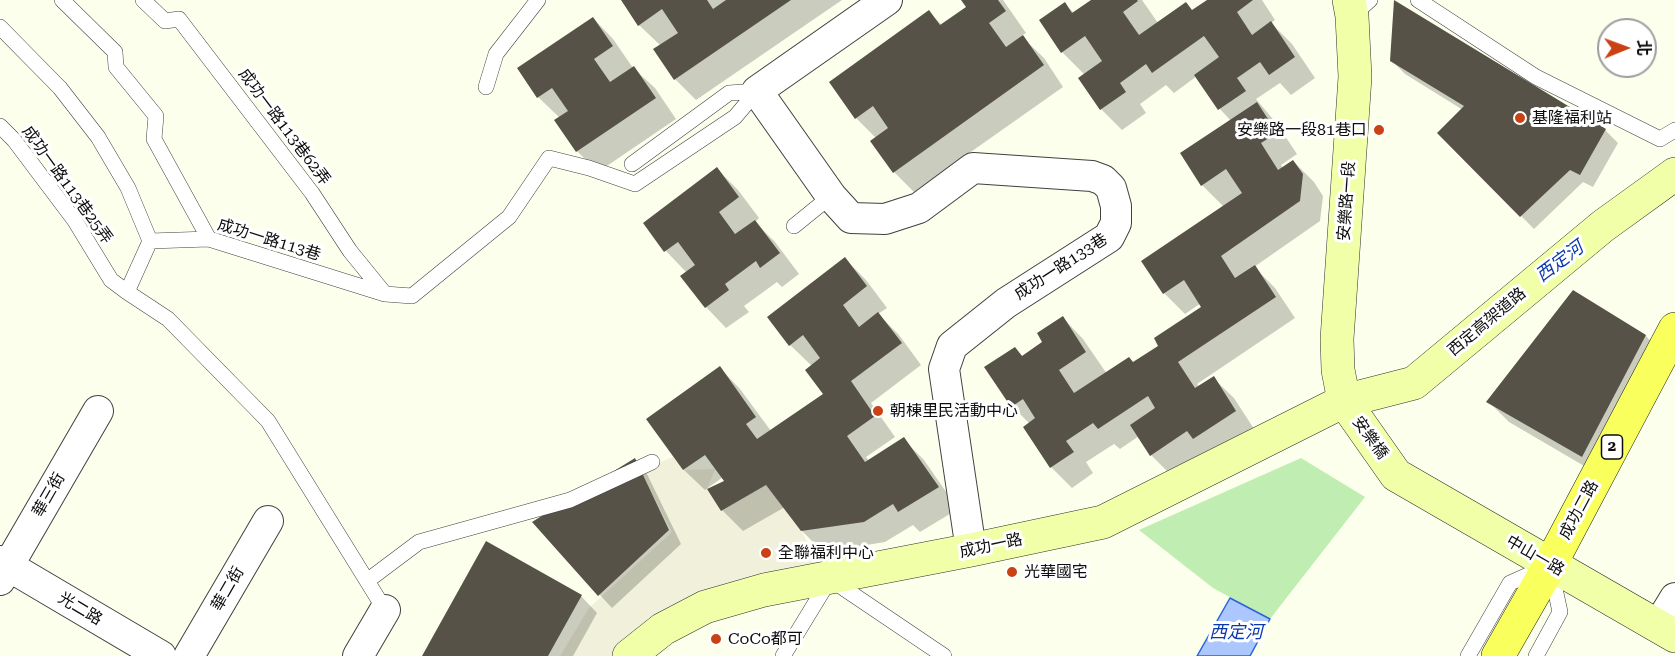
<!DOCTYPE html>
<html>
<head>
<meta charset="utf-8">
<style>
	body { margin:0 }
	#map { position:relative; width:1675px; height:656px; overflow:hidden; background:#fdffed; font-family:"Roboto Serif","Noto Sans TC",serif }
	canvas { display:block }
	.north { position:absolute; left:1597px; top:18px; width:60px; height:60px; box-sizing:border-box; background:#fff; border:2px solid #9e9e9e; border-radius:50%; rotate:89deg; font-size:16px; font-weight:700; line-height:24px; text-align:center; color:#0d0d0d }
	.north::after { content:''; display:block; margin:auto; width:21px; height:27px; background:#cb4116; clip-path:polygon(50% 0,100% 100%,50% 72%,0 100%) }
</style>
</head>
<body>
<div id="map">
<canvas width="1675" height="656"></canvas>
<div class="north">北</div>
</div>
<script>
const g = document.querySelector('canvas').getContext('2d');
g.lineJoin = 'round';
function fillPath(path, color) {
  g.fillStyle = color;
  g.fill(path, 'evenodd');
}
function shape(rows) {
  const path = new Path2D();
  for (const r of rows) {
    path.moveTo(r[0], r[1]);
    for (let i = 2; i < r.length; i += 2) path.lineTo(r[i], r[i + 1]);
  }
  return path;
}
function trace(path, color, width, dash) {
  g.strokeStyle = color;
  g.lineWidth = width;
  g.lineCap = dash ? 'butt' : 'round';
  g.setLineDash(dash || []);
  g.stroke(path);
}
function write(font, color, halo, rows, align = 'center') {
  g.font = font + ' "Roboto Serif","Noto Sans TC",serif';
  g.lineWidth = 6;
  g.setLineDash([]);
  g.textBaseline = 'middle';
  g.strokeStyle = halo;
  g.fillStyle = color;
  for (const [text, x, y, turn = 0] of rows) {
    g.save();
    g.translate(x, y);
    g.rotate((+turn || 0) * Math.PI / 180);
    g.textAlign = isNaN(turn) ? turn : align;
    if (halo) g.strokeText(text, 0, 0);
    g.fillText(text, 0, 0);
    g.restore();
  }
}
const green = shape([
	[1301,458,1365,497,1270,619,1213,588,1139,530]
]);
const plaza = shape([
	[673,457,683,470,715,469,707,489,721,511,766,485,801,531,830,579,734,598,629,656,560,656,589,608,672,532,640,470]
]);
const water = shape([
	[1230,598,1270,619,1250,656,1197,656,1230,598]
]);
const shadow = shape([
	[623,0,842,0,696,100,675,79,661,46,639,25],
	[963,0,1003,0,1026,33,1021,36,1044,58,1063,87,914,192,894,172,876,138,856,118,929,12,942,25,968,7],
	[1094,0,1142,0,1158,23,1193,11,1209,0,1262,0,1275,20,1271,23,1292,44,1315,78,1291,95,1280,83,1256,99,1277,124,1297,154,1281,165,1283,168,1293,161,1314,182,1323,196,1320,221,1254,267,1275,288,1295,318,1197,384,1200,387,1213,378,1234,398,1256,432,1172,476,1151,455,1139,436,1120,449,1114,444,1086,462,1093,473,1072,488,1051,467,1025,427,1030,424,1012,406,987,368,1015,349,1023,357,1045,343,1063,318,1083,339,1107,374,1134,363,1160,346,1203,307,1201,303,1185,314,1164,293,1224,207,1202,185,1231,121,1220,109,1197,76,1174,93,1166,85,1140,104,1146,113,1122,130,1101,109,1080,78,1085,75,1062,52,1065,4,1074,13],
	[593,18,613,39,633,68,655,88,676,119,598,172,577,151,556,121,560,118,538,97],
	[1392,61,1605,130,1618,143,1593,187,1583,182,1534,229,1439,133,1463,110,1405,74],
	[717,169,738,190,759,218,755,222,775,242,799,274,782,287,777,282,744,306,749,312,726,328,706,307,687,273,666,251,645,223],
	[845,259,866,280,887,308,878,314,899,335,921,365,871,403,895,437,866,457,869,461,903,439,924,460,958,509,920,532,913,525,885,542,823,552,802,531,785,507,743,531,722,510,727,482,723,477,705,490,684,470,648,420,720,368,740,389,771,431,825,394,812,366,790,345],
	[1573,292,1646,336,1666,357,1603,477,1509,422,1488,401],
	[634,460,647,474,681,544,612,608,599,594],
	[581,596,597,613,573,656,424,656]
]);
const building = shape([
	[621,0,707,0,713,9,726,0,791,0,674,80,653,49,678,33,662,9,638,26],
	[961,0,998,0,1006,11,989,23,1006,47,1023,35,1044,65,893,173,870,141,888,128,873,106,855,119,829,82,929,10,940,25,966,7],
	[1091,0,1137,0,1138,1,1123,12,1139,35,1186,2,1192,10,1207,0,1253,0,1237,12,1252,35,1271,21,1295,57,1269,75,1260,62,1237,78,1246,91,1218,110,1194,75,1219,57,1204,36,1152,73,1146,64,1120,83,1126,92,1100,110,1078,78,1102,61,1085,36,1061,53,1039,20,1065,2,1072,13],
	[1394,0,1606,129,1580,175,1570,170,1520,217,1437,133,1464,106,1390,61],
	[593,17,613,46,594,59,610,82,634,66,656,98,576,152,554,120,568,111,552,88,537,98,517,68],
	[1257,102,1277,133,1261,143,1278,170,1293,160,1303,174,1300,201,1221,256,1235,278,1255,265,1276,297,1178,362,1195,388,1214,376,1236,411,1193,439,1187,431,1150,456,1130,425,1155,408,1148,396,1098,429,1093,423,1066,441,1074,452,1050,468,1023,427,1035,418,1023,399,1011,407,984,367,1015,347,1022,356,1042,342,1037,333,1063,316,1086,352,1059,370,1074,393,1129,357,1133,362,1158,346,1154,338,1201,307,1184,280,1163,294,1141,261,1242,193,1226,169,1201,186,1180,153],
	[717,167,739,197,719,212,735,234,755,220,780,253,760,268,756,261,725,284,729,290,705,308,680,276,695,265,678,242,664,252,643,223],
	[845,257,867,286,843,305,859,327,878,312,902,343,851,381,875,416,847,436,865,462,904,437,939,487,898,512,893,504,864,522,801,531,766,485,721,511,707,489,724,481,705,455,683,470,646,419,720,366,756,417,746,424,757,439,823,394,805,370,820,358,803,335,789,346,767,317],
	[1573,290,1646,335,1582,457,1486,402],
	[635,458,669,530,598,596,532,522],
	[486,541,582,595,548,656,422,656]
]);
const lane = shape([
	[62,0,115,52,116,67,156,116,154,139,209,239],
	[143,0,165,21,179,19,312,193,350,251,385,294],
	[1418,0,1536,77,1660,139,1675,130],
	[1352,16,1370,0],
	[0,27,60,88,98,137,128,188,150,241],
	[486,87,496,54,538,0],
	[0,126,14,140,75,221,111,280,127,292],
	[632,164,729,93,757,91],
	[794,226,831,196],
	[367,581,419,542,570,500,652,462],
	[385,610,268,421,168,319,127,292,150,241,209,239,385,294,412,296,509,217,549,158,589,168,635,184,735,117,757,91],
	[783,656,830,579,944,656],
	[1468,656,1510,583,1550,565,1560,612,1536,656]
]);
const street = shape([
	[887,0,757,91,831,196,851,218,885,219,919,208,973,168,1092,176,1103,180,1111,188,1116,206,1116,223,1109,237,1006,303,952,346,944,369,971,550],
	[0,561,161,656],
	[0,580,98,411],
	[1658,626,1675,598],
	[189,656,268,521],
	[358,656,385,610]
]);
const secondary = shape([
	[1349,0,1352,16,1355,77,1337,339,1338,370,1344,401,1396,475,1675,636],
	[629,656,663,629,705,607,764,590,971,550,1103,522,1344,401,1414,383,1603,226,1675,174]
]);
const primary = shape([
	[1498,656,1550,565,1675,329]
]);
const markers = [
	[1520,118,6,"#cb4116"],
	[1379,130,6,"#cb4116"],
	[878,411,6,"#cb4116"],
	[766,553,6,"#cb4116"],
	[1012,572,6,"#cb4116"],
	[716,639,6,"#cb4116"]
];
const shields = [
	[1612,447,21]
];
const shieldNames = [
	["2",1612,447]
];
const poiNames = [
	["基隆福利站",1532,118],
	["安樂路一段81巷口",1367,130,"right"],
	["朝棟里民活動中心",890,411],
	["全聯福利中心",778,553],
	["光華國宅",1024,572],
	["CoCo都可",728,639]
];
const streetNames = [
	["成功一路113巷62弄",284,127,53],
	["成功一路113巷25弄",67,185,54],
	["安樂路一段",1347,201,-86],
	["成功一路113巷",269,240,17],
	["成功一路133巷",1061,267,-33],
	["西定高架道路",1487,322,-40],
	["安樂橋",1370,438,54],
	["華三街",49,495,-60],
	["成功二路",1579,510,-62],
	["成功一路",991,546,-12],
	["中山一路",1535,556,30],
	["華二街",228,589,-60],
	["光二路",80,609,31]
];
const waterNames = [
	["西定河",1560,262,-37],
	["西定河",1236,633]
];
fillPath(green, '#c0eeb2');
fillPath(plaza, '#f0f0db');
fillPath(water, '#abc7fd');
trace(water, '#2a63db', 1.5);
fillPath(shadow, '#0003');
fillPath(building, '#575248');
trace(lane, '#404040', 16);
trace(street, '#404040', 32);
trace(secondary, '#2f2f2f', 34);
trace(primary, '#1e1e1e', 34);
trace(lane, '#fff', 15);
trace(street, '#fff', 30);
trace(secondary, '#f0ffa8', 33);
trace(primary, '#f9ff5d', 33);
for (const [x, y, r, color] of markers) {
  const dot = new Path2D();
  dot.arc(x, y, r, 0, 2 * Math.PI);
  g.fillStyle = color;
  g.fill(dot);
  trace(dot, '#fff', 2);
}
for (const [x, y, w] of shields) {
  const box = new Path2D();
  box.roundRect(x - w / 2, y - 12, w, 24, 4.5);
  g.fillStyle = '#fff';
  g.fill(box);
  trace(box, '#0d0d0d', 1.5);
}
write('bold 15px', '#0d0d0d', null, shieldNames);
write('16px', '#0d0d0d', '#fff', poiNames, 'left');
write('16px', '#0d0d0d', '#fff', streetNames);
write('italic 18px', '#0937ac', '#fff', waterNames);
</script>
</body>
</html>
